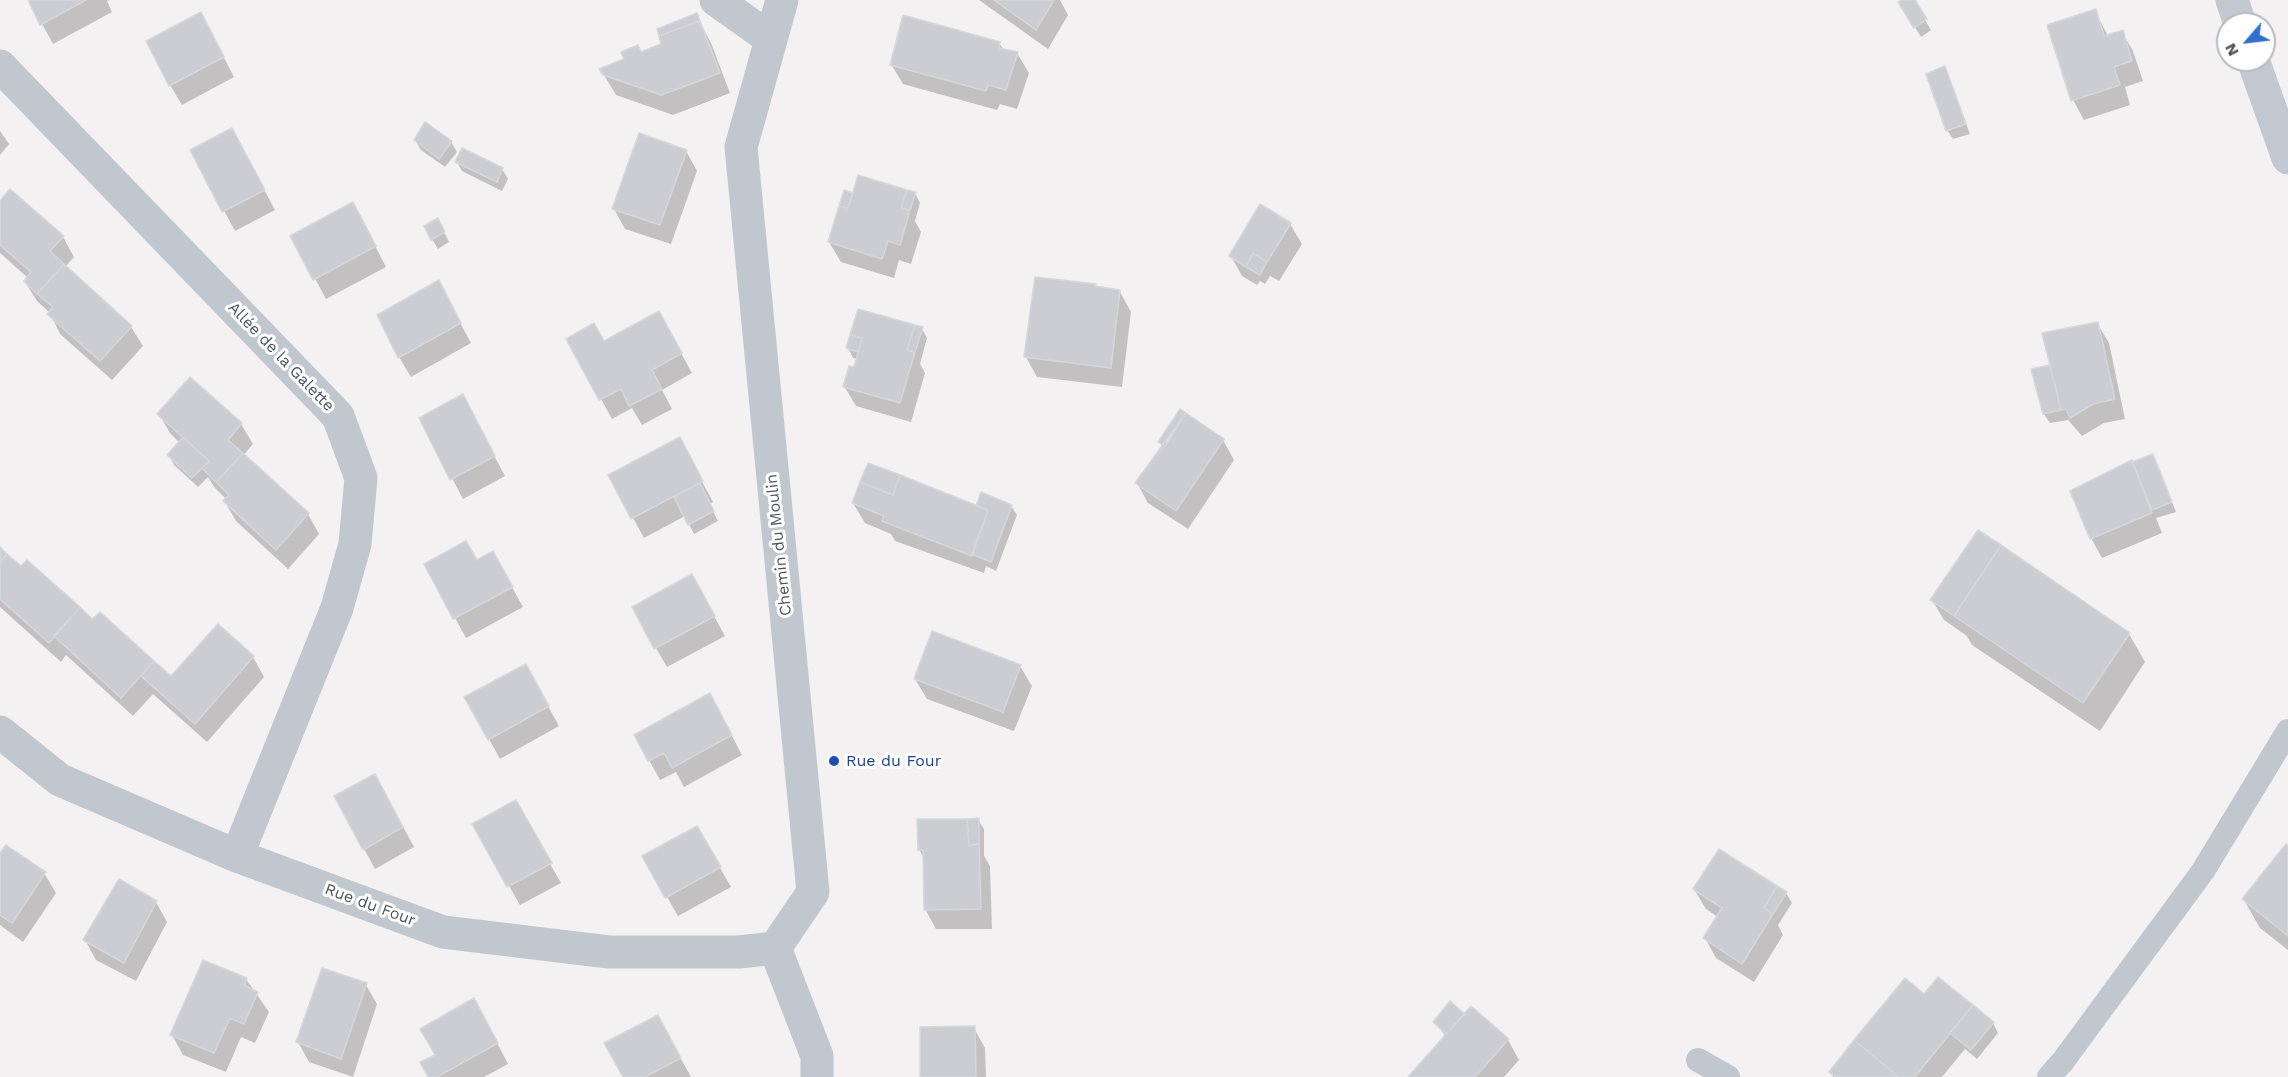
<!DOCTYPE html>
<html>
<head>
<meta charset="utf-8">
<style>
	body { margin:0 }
	#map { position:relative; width:2288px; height:1077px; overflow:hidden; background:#f3f1f1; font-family:"Work Sans",sans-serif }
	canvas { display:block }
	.north { position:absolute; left:2216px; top:12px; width:60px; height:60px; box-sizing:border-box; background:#fff; border:2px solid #b7babe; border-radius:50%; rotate:242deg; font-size:16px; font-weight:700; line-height:24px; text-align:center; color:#4b535c }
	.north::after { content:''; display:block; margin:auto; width:21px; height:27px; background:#2e6fd0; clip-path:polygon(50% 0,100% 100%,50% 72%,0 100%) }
</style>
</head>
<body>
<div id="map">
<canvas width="2288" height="1077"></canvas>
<div class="north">N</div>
</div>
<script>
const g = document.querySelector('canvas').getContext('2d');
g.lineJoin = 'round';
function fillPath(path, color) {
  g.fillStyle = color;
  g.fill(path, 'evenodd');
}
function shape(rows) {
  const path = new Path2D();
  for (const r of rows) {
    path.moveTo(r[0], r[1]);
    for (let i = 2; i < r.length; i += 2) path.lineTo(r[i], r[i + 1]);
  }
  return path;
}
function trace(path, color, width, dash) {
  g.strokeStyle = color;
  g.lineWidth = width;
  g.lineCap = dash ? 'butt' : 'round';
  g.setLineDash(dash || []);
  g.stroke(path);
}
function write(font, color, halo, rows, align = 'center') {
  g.font = font + ' "Work Sans",sans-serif';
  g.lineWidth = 6;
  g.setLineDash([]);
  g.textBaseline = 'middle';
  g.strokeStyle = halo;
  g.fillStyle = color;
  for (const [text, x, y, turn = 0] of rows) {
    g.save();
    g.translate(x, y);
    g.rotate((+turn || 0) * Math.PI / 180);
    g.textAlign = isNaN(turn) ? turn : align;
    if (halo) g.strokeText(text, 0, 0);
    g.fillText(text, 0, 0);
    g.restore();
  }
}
const shadow = shape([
	[29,0,109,0,107,1,112,12,53,44],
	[979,0,1060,0,1068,15,1048,49],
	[1904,0,1913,0,1931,30,1921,37,1900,3],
	[2095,11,2108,36,2122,32,2133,51,2143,81,2125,87,2130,105,2084,120,2073,100],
	[696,15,711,43,730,93,673,115,616,95,601,70,663,45],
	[211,33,234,77,182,105,170,85],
	[999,43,1004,50,1017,53,1029,73,1017,109,1000,104,997,110,903,84,891,64],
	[1944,68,1970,134,1953,139,1947,130],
	[426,124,451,142,457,152,445,167,421,150,415,140],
	[0,131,9,144,0,155],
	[243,150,275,210,235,231,192,151],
	[686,151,697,171,671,244,625,229,614,209],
	[457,162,502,169,508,179,502,191,462,171],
	[915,193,920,203,915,221,921,232,911,264,899,260,894,278,841,262,829,242,853,195],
	[0,204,63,237,74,257,65,267,131,327,143,346,112,380,60,334,50,313,37,301,25,282,28,278,0,253],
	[364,224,386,267,326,299,292,236],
	[1290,224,1302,244,1279,281,1270,276,1265,284,1260,281,1257,285,1242,276,1231,256],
	[443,230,449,242,438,249,432,239],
	[1095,285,1096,288,1120,292,1131,312,1122,387,1037,377,1026,357],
	[449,302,471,343,411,377,399,357],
	[859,311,922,329,927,338,920,364,925,373,911,422,856,406,844,386,858,359,853,358,848,348],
	[2097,323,2109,343,2125,419,2104,423,2082,436,2068,420,2050,423,2044,414,2052,372],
	[670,333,692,373,662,390,672,409,642,425,632,408,612,419,568,339,604,343],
	[190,379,241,424,253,444,243,456,308,514,319,534,288,569,236,521,225,502,227,500,215,488,208,477,198,487,174,465,169,455,180,443,170,433,159,414],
	[473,416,505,476,463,499,421,419],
	[1223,440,1234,460,1188,529,1148,503,1137,483,1162,445,1160,442],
	[2153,456,2176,512,2156,518,2162,533,2102,558,2091,538,2132,464],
	[690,459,713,502,709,504,718,521,694,534,685,516,644,538,610,476],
	[853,503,977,508,1011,506,1017,515,996,571,986,566,984,573,895,541,891,534,865,523],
	[0,549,92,621,100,614,171,678,253,657,264,677,207,742,153,694,133,716,66,655,61,662,0,607],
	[493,553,523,607,466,638,426,565,477,562],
	[703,596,725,636,667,667,656,648],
	[1932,600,2129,634,2145,662,2100,731,1972,645,1967,636,1944,620],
	[1020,666,1032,686,1014,731,927,699,915,679],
	[537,686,559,726,500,759,489,739],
	[721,715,742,755,684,787,676,772,660,780,649,760],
	[386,795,414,847,375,869,336,797],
	[515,802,561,883,520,905,474,825],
	[978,820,984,829,984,856,990,866,992,929,936,929,925,909,924,859,919,849],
	[697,828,731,887,678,916,667,897],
	[2288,848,2288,950,2260,928,2244,900],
	[0,856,44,873,56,893,23,942,0,925],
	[1777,888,1786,893,1792,903,1778,925,1783,935,1754,982,1716,958,1705,938,1718,917,1706,909,1694,889],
	[156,902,167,922,136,981,96,960,85,940],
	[246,979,269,1012,255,1043,241,1037,226,1072,183,1055,172,1035],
	[366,985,377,1004,353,1077,309,1062,298,1042],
	[1924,996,1993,1023,1998,1033,1977,1059,1965,1049,1942,1077,1833,1077,1831,1072],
	[1465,1016,1508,1040,1519,1060,1504,1077,1410,1077,1446,1037,1435,1022],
	[485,1019,508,1064,484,1077,430,1077],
	[974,1028,985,1048,986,1077,921,1077],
	[669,1037,691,1077,624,1077]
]);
const building = shape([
	[28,0,86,0,40,25,28,0],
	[994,0,1054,0,1036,30,994,0],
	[1902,0,1915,0,1927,19,1914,28,1898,2,1902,0],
	[2096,9,2104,36,2123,30,2132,61,2114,67,2120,85,2071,101,2047,25,2096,9],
	[201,12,224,57,169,86,146,41,201,12],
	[697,13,700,21,659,36,657,29,697,13],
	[903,15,1000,42,999,48,1018,52,1006,90,988,85,986,91,890,65,903,15],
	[700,21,720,73,661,95,603,75,599,69,624,59,621,52,638,45,641,52,661,44,659,36,700,21],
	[1945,66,1966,124,1946,131,1926,74,1945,66],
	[425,122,452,141,439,159,414,140,425,122],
	[232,128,265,190,222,212,190,150,232,128],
	[639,133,687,150,660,225,612,209,639,133],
	[462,148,503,168,497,182,455,162,462,148],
	[858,175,907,190,901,208,910,210,900,245,888,241,882,259,828,242,839,206,848,208,858,175],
	[10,189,64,236,50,251,64,264,37,294,24,281,31,272,0,245,0,201,10,189],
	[844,190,853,193,848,208,839,206,844,190],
	[907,190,916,192,910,210,901,208,907,190],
	[353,202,376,246,313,280,290,236,353,202],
	[1260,204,1291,223,1267,262,1253,253,1246,267,1229,256,1260,204],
	[438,218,445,232,431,240,424,226,438,218],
	[1253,253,1267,262,1260,275,1246,267,1253,253],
	[64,264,132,326,100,361,47,314,53,307,37,294,64,264],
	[1035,277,1096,284,1095,286,1120,290,1111,368,1024,357,1035,277],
	[439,280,461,323,398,358,377,315,439,280],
	[858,309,915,325,907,350,915,352,900,403,843,387,849,366,854,367,862,338,850,335,858,309],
	[659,311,682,353,652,370,662,389,629,406,621,389,599,400,566,339,594,323,604,341,659,311],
	[2098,322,2115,399,2093,404,2070,418,2066,409,2061,410,2042,333,2098,322],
	[915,325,923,327,915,352,907,350,915,325],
	[850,335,862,338,858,352,846,348,850,335],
	[2050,365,2061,410,2043,414,2031,369,2050,365],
	[190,377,242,423,228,440,243,453,216,482,202,468,209,461,157,414,190,377],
	[463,394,495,456,450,480,419,418,463,394],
	[1180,409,1186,413,1165,446,1158,442,1180,409],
	[1186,413,1224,439,1176,511,1135,483,1186,413],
	[183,437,209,461,192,478,167,455,183,437],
	[680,437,703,481,631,519,608,475,680,437],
	[243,453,309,513,276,550,223,501,229,495,216,482,243,453],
	[2153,454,2172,502,2152,510,2132,462,2153,454],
	[2132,460,2152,513,2090,539,2070,491,2132,460],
	[868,463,900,475,893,495,860,482,868,463],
	[900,475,988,510,972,556,882,521,884,516,852,503,860,482,893,495,900,475],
	[700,483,714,511,688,525,674,497,700,483],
	[981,492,1012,505,991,562,972,554,988,510,976,506,981,492],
	[1978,530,2001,545,1954,616,1930,600,1978,530],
	[466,541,477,560,493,551,513,587,453,619,424,564,466,541],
	[2001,545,2130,633,2083,703,1954,616,2001,545],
	[0,547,7,554,0,562,0,547],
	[7,554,21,566,27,560,80,607,49,643,0,599,0,562,7,554],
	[692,574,715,616,654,649,632,607,692,574],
	[80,607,92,619,100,612,154,661,121,698,54,636,80,607],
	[218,624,254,656,195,724,141,676,154,661,171,676,218,624],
	[932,631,1021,665,1003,712,914,679,932,631],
	[526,664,549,706,488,740,464,697,526,664],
	[710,693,732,735,672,768,664,753,648,761,634,735,710,693],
	[375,774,403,827,363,850,334,796,375,774],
	[516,800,552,863,507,887,472,824,516,800],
	[979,818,979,844,969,846,967,819,979,818],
	[917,819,967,819,969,846,979,844,981,909,924,910,923,850,918,850,917,819],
	[697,826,721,867,665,898,642,856,697,826],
	[2286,844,2288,846,2288,936,2242,899,2286,844],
	[6,845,46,872,12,923,0,915,0,853,6,845],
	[1719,849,1777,886,1764,908,1773,914,1742,964,1703,938,1722,908,1693,889,1719,849],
	[119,879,157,901,124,963,83,940,119,879],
	[1777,886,1787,892,1773,914,1764,908,1777,886],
	[203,960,247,978,244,985,258,992,244,1024,230,1018,214,1053,170,1035,203,960],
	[322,968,367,983,341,1059,296,1042,322,968],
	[1938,977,1973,1005,1915,1077,1899,1077,1854,1040,1905,978,1924,994,1938,977],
	[474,998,498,1043,437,1077,428,1077,420,1062,435,1055,420,1029,474,998],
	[1450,1001,1465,1014,1446,1034,1433,1022,1450,1001],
	[1973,1005,1994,1022,1971,1050,1950,1033,1973,1005],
	[1471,1006,1509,1039,1475,1077,1408,1077,1471,1006],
	[658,1015,681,1058,645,1077,623,1077,604,1043,658,1015],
	[975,1026,976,1077,920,1077,920,1027,975,1026],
	[1854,1040,1899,1077,1835,1077,1829,1072,1854,1040]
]);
const lane = shape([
	[1698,1060,1728,1077],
	[2049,1077,2063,1061,2203,871,2288,731]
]);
const street = shape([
	[716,0,771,39],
	[0,66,338,416,361,478,355,544,337,608,237,856],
	[0,732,60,780,237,856,443,932,609,952,739,952,775,948],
	[775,948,813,892,741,147,782,0],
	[775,948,817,1056,817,1077]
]);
const secondary = shape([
	[2232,0,2240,24],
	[2253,60,2288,158]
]);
const markers = [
	[834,761,6,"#1a4fb4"]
];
const streetNames = [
	["Allée de la Galette",281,357,46],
	["Chemin du Moulin",779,545,-96],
	["Rue du Four",370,905,20]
];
const transitNames = [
	["Rue du Four",846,761]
];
fillPath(shadow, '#0003');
fillPath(building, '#cbcdd2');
trace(building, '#d5d7db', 1.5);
trace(lane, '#c1c7ce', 24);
trace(street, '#c1c7ce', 33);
trace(secondary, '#c1c8d2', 33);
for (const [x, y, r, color] of markers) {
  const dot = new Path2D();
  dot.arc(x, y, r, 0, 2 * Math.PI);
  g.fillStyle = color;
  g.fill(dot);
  trace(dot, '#fff', 2);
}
write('16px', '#4b535c', '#fff', streetNames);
write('16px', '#164399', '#fff', transitNames, 'left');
</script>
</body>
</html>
